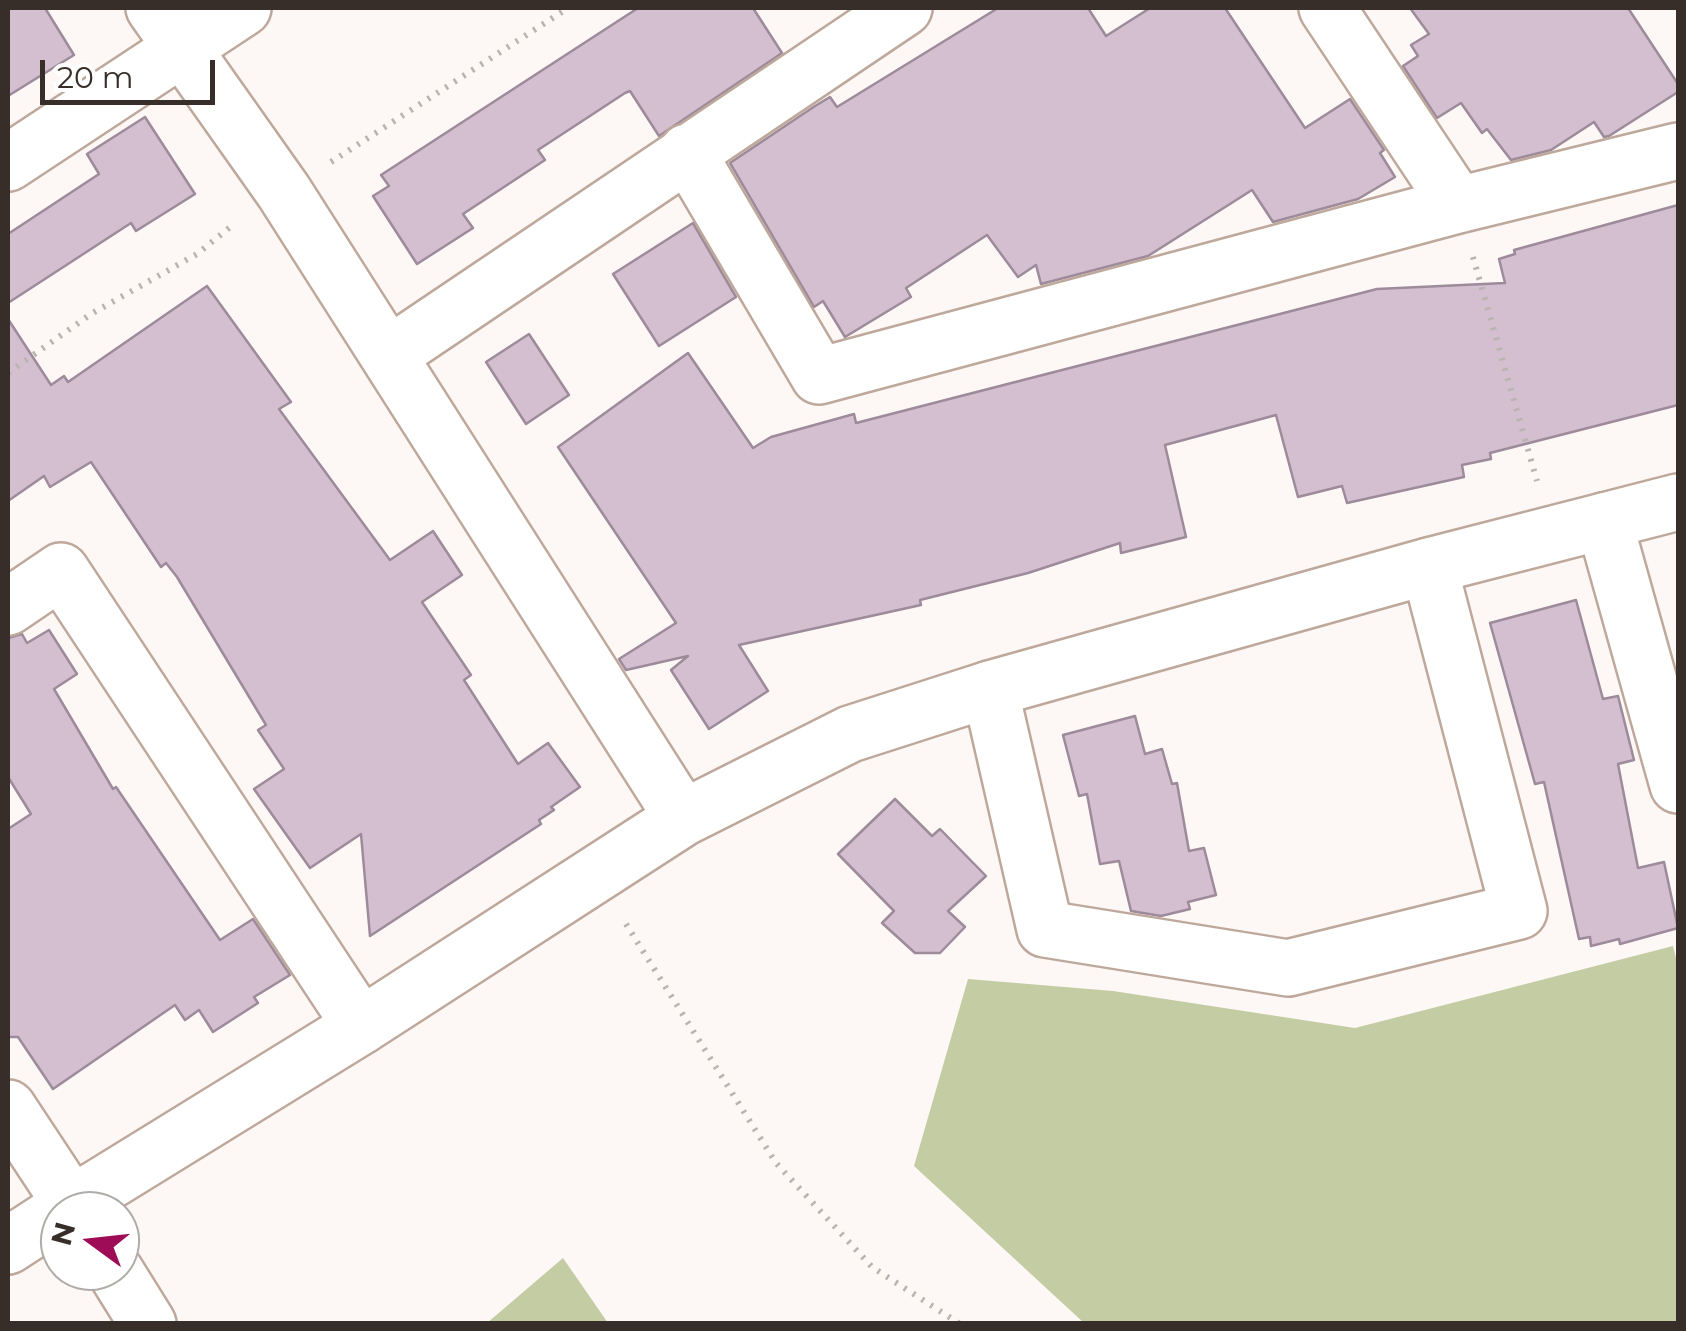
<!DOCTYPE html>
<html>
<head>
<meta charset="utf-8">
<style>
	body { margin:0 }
	#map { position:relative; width:1686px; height:1331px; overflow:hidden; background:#fdf8f5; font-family:Montserrat,sans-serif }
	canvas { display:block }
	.frame { position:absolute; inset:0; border:10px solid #372e29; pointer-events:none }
	.north { position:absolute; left:40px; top:1191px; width:100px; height:100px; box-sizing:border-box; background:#fff; border:2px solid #afaba9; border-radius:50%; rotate:285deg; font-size:28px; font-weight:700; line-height:40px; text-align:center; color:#372e29 }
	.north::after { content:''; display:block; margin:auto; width:35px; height:45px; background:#9e0c57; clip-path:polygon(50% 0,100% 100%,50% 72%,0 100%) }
	.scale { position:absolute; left:40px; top:60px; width:175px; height:45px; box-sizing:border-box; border:5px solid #372e29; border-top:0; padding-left:12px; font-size:30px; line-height:35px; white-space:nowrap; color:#372e29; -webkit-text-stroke:8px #fff; paint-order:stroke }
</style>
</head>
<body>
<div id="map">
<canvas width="1686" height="1331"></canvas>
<div class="frame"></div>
<div class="north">N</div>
<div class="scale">20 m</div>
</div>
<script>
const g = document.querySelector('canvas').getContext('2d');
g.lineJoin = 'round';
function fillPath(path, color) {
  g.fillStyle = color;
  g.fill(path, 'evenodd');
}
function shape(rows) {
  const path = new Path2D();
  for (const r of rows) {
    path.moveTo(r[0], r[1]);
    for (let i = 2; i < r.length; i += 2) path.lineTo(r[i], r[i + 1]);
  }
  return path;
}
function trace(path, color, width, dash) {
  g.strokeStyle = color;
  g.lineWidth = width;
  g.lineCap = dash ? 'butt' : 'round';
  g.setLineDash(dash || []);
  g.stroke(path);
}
const green = shape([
	[1673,946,1678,966,1678,1323,1084,1323,914,1166,968,979,1113,991,1355,1028],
	[563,1258,608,1323,487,1323]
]);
const building = shape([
	[8,8,45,8,74,55,8,96,8,8],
	[638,8,753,8,782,53,659,136,630,91,625,93,538,150,545,160,463,214,473,228,417,264,373,196,389,186,381,175,638,8],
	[998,8,1088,8,1106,36,1150,8,1225,8,1305,128,1350,99,1384,150,1380,153,1395,177,1358,199,1273,222,1252,190,1148,256,1041,284,1036,265,1018,277,987,235,906,288,911,297,845,337,823,301,814,307,730,163,815,106,830,97,837,107,998,8],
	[1410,8,1628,8,1678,84,1678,92,1609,136,1604,137,1594,122,1551,150,1511,160,1487,129,1482,133,1461,103,1437,118,1403,66,1418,56,1411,45,1429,34,1410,8],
	[145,117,195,194,136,231,131,223,8,303,8,234,99,174,87,154,145,117],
	[1678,205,1678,405,1490,453,1491,459,1462,465,1464,477,1347,503,1342,486,1298,497,1276,415,1165,445,1186,537,1121,553,1120,543,1028,573,920,600,921,605,739,645,768,691,709,729,671,670,688,656,626,670,619,659,676,623,558,447,688,353,753,448,771,437,854,414,856,423,1377,289,1505,283,1499,259,1515,254,1514,250,1678,205],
	[693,223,736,297,659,346,613,274,693,223],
	[207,286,291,402,279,409,390,560,433,531,462,575,422,602,471,675,464,680,518,764,548,743,580,787,551,807,554,810,539,820,541,824,370,936,361,834,310,868,254,789,284,769,258,730,266,725,177,577,166,563,161,567,91,462,50,487,44,476,8,501,8,319,51,385,64,376,68,382,207,286],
	[529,334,569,395,526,424,486,362,529,334],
	[1576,600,1603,699,1618,696,1634,760,1618,764,1638,868,1664,862,1678,928,1620,944,1619,939,1591,946,1590,937,1579,939,1544,782,1535,784,1490,623,1576,600],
	[49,630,77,674,54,689,113,789,116,787,220,940,253,919,290,975,254,997,258,1003,213,1032,199,1010,185,1020,175,1005,53,1089,18,1037,8,1037,8,829,31,814,8,777,8,638,22,634,27,643,49,630],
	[1135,716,1145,754,1162,749,1172,784,1177,783,1189,851,1204,848,1216,895,1188,902,1190,909,1161,916,1131,911,1119,861,1100,864,1087,794,1079,796,1063,735,1135,716],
	[895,799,932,836,940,829,986,876,948,911,965,927,940,953,915,953,882,923,894,911,838,854,895,799]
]);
const path = shape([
	[331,162,568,8],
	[1473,257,1537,481],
	[8,373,91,314,197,254,234,224],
	[626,924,776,1163,872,1267,960,1324]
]);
const minor = shape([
	[1327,8,1458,205],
	[687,152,819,376,1458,205,1678,151],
	[8,163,243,8],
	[389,355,904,8],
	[1604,521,1678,785],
	[8,607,61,571,361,1026],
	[990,689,1045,929,1288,968,1519,911,1429,566],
	[8,1108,76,1211],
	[115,1271,148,1324]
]);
const tertiary = shape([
	[154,8,284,192,683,818],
	[61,1211,361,1026,683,818,850,734,990,689,1429,566,1678,502],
	[8,1246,60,1212]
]);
fillPath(green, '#c4cca3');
fillPath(building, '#d3bfd0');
trace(building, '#9d8a9a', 2.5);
trace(minor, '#bea89b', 60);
trace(tertiary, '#bea89b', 60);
trace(path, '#bab4b0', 6, [2.5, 8]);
trace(minor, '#fff', 55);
trace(tertiary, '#fff', 55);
</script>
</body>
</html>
